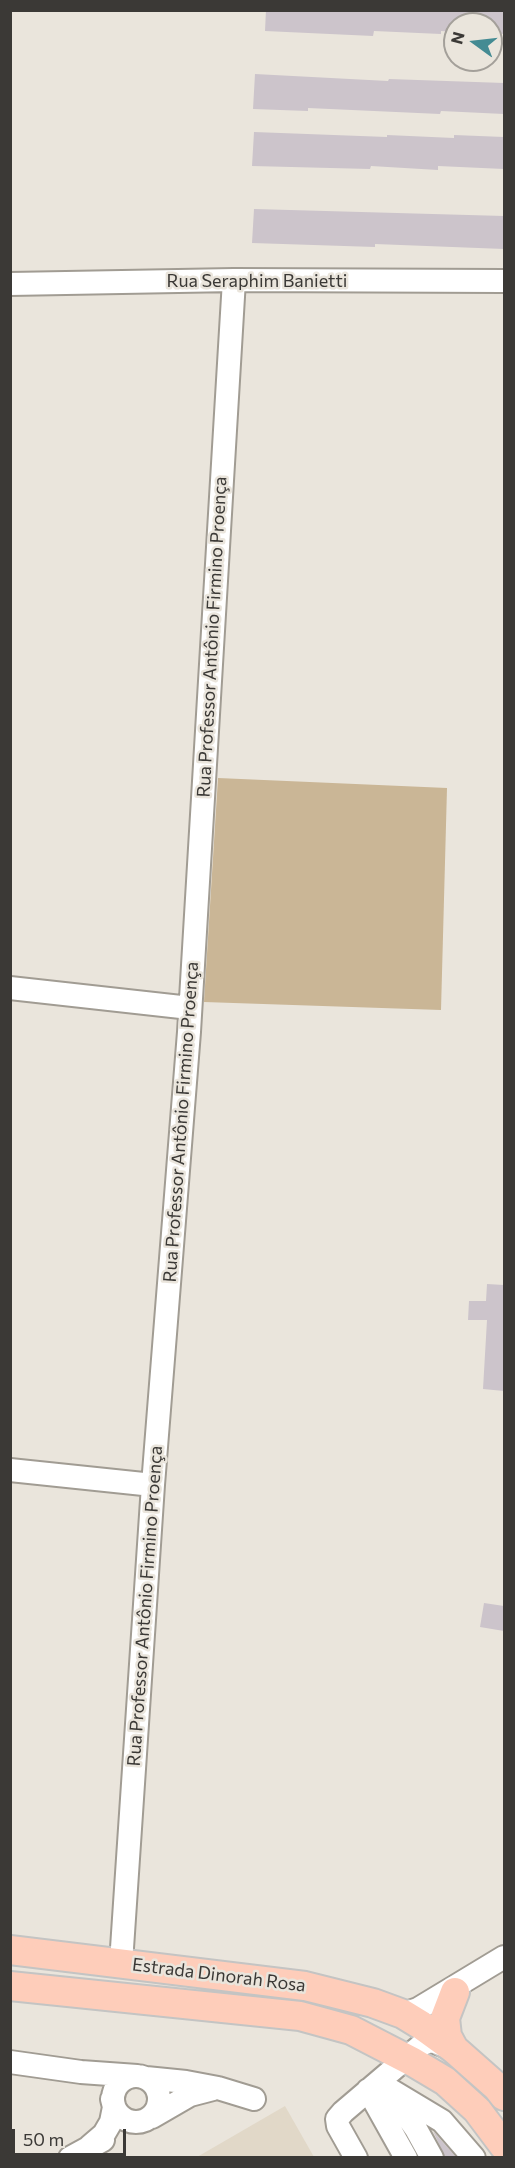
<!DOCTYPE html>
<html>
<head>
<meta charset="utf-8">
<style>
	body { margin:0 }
	#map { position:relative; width:515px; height:2168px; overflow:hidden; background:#eae5dc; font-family:Commissioner,sans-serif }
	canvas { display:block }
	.frame { position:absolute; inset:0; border:12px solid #3b3936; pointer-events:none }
	.north { position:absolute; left:443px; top:12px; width:60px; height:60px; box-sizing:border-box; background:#eae5dc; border:2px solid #a4a09a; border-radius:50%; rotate:285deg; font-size:16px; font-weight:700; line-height:24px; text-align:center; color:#3b3936 }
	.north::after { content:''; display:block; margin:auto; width:21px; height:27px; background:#448b93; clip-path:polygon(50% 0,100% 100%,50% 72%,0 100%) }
	.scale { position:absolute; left:12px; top:2129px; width:114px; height:27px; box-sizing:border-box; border:3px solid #3b3936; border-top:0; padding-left:8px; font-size:18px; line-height:21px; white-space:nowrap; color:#3b3936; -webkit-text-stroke:4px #eae5dc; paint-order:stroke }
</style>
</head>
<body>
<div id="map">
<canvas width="515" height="2168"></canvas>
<div class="frame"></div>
<div class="north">N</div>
<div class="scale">50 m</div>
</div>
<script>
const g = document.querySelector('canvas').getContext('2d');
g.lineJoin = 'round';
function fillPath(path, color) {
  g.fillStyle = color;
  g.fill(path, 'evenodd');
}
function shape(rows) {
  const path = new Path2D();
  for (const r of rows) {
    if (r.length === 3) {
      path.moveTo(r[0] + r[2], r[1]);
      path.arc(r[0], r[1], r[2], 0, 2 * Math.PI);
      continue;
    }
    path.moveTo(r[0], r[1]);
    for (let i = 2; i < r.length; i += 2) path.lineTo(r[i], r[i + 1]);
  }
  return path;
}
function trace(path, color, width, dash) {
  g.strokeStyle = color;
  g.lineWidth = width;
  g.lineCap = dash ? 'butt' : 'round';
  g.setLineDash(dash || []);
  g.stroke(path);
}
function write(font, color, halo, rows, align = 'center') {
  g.font = font + ' Commissioner,sans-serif';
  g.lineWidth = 5;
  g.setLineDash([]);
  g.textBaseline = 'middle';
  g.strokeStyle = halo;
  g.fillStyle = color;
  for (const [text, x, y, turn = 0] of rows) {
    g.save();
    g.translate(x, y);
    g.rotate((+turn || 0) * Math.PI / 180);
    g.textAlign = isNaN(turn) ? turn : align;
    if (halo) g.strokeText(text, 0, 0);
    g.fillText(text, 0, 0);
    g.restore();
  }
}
const built = shape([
	[285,2106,314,2157,197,2157]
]);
const green = shape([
	[218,778,447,788,441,1010,204,1002]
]);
const building = shape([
	[266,10,504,10,504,34,491,33,491,24,455,24,455,32,441,31,441,34,374,31,373,36,265,31],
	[255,74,388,81,389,79,504,83,504,114,441,111,440,114,308,108,308,111,253,109],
	[254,132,387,137,387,135,454,138,454,135,504,137,504,169,438,166,438,170,371,166,370,169,252,166],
	[254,209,504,216,504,249,375,244,375,247,252,243],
	[487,1284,504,1285,504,1391,483,1389,487,1320,468,1320,469,1301,486,1301],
	[484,1603,504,1606,504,1631,480,1627],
	[433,2131,456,2157,445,2157]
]);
const minor = shape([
	[10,284,234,280,504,281],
	[10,988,190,1008],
	[10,1470,153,1485],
	[121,1963,153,1485,189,1032,234,280],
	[403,2014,418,2009,504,1957],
	[10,2062,81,2072,137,2076],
	[136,2099,23],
	[146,2078,186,2082,218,2088,254,2099],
	[387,2088,442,2121,474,2158],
	[368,2090,406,2158],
	[390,2092,416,2129,432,2158],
	[152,2117,190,2095,213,2089],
	[90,2146,104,2134,111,2122,114,2107,112,2099],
	[70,2158,103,2140],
	[356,2158,338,2126,337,2119,343,2112,424,2043,432,2041,451,2048]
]);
const major = shape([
	[10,1950,305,1986,373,2003,403,2014,421,2025,454,2049,497,2087,504,2096],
	[10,1986,300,2016,351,2030,413,2062,445,2081,477,2110,504,2146],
	[454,2049,447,2036,445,2018,455,1992]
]);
const streetNames = [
	["Rua Seraphim Banietti",257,281],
	["Rua Professor Antônio Firmino Proença",212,637,-87],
	["Rua Professor Antônio Firmino Proença",181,1122,-86],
	["Rua Professor Antônio Firmino Proença",145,1606,-86],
	["Estrada Dinorah Rosa",219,1975,7]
];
fillPath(built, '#e1d8c8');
fillPath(green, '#cab696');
fillPath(building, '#ccc4cb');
trace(minor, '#a19c93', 26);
trace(major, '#c4c4c3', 32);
trace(minor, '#fff', 22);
trace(major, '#fecdba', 28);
write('18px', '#3b3936', '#eae5dc', streetNames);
</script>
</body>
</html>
